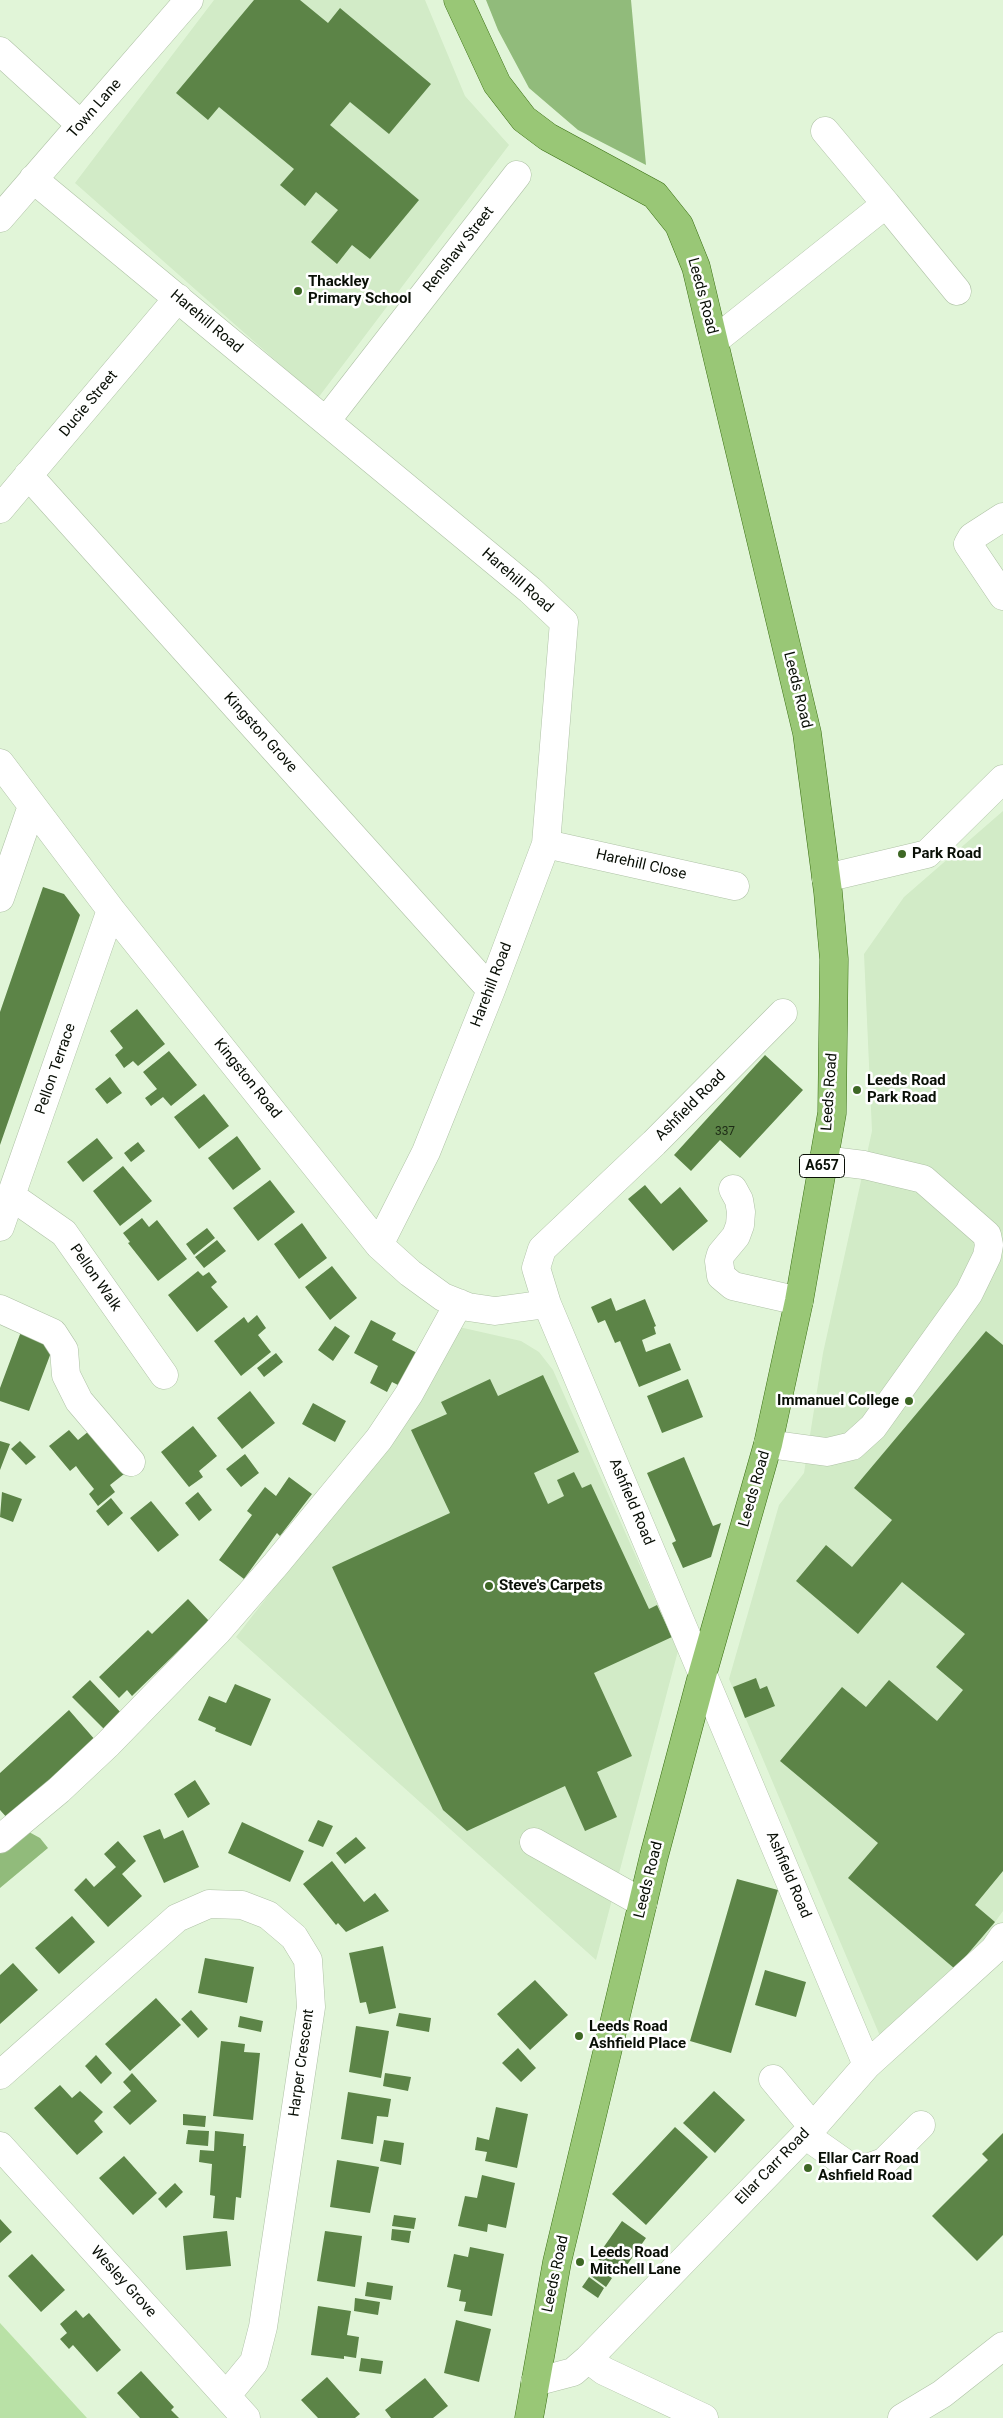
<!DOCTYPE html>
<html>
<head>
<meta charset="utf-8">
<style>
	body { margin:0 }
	canvas { display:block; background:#e1f5d8 }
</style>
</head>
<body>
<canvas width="1003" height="2418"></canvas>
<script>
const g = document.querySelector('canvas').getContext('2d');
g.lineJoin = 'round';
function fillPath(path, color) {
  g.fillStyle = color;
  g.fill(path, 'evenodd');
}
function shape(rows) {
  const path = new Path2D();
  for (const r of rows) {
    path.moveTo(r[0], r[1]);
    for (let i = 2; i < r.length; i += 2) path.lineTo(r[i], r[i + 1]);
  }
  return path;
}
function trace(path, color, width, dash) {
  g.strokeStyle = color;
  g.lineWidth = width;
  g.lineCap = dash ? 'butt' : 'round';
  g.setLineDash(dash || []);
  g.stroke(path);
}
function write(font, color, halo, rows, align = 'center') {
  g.font = font + ' Roboto,sans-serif';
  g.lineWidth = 5;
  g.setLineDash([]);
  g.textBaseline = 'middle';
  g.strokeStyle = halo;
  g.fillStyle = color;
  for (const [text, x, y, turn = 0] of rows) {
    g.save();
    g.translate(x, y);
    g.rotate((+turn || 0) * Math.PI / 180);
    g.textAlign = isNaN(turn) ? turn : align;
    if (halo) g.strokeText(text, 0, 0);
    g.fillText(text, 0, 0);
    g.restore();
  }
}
const built = shape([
	[214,0,425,0,465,96,509,145,318,398,75,183],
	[1003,811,1003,1911,995,1922,986,1943,880,2036,729,1679,779,1505,804,1473,823,1353,872,1131,864,954,904,897],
	[459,1327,521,1341,539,1352,553,1370,678,1651,596,1960,236,1637,391,1438]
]);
const green = shape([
	[0,2323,87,2418,0,2418]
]);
const forest = shape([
	[486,0,631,0,646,165,578,130,529,88,498,30],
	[29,1832,40,1838,48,1848,0,1888,0,1853]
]);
const building = shape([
	[254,0,300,0,328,23,340,8,431,84,389,134,350,102,330,125,419,200,370,259,352,245,337,264,311,242,338,210,316,192,305,206,280,185,294,169,219,107,208,120,176,93],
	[43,887,64,894,80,915,0,1145,0,1012],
	[137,1009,165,1044,138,1066,133,1061,124,1068,115,1055,123,1048,110,1031],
	[169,1051,197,1085,171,1106,163,1097,151,1106,145,1098,157,1089,143,1072],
	[765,1055,803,1090,740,1158,720,1140,691,1171,674,1155],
	[110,1077,122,1093,107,1104,95,1089],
	[204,1094,229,1126,199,1149,174,1117],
	[237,1136,261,1169,233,1190,208,1158],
	[97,1138,113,1158,83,1182,67,1162],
	[138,1142,145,1151,131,1162,124,1153],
	[123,1166,152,1201,120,1226,93,1191],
	[270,1180,295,1212,258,1241,233,1208],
	[645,1185,661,1204,680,1187,708,1221,673,1251,628,1199],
	[142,1218,149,1227,157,1220,187,1259,158,1281,128,1243,130,1242,123,1233],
	[302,1223,327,1258,299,1279,274,1244],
	[207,1228,215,1238,194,1255,186,1244],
	[217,1240,226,1251,204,1268,195,1257],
	[332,1266,357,1298,330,1320,305,1287],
	[198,1271,203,1276,209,1272,217,1282,211,1287,228,1307,197,1332,168,1295],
	[611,1298,616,1311,645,1299,656,1326,654,1327,656,1334,642,1340,646,1352,670,1343,681,1370,639,1387,620,1341,615,1343,605,1320,598,1323,591,1307],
	[257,1315,266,1328,258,1335,271,1352,241,1376,214,1341,244,1317,248,1323],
	[371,1320,396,1333,392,1340,419,1354,402,1387,392,1382,387,1392,370,1383,378,1366,354,1353],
	[335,1326,350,1336,333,1361,318,1350],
	[22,1329,55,1342,29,1411,0,1401,0,1388],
	[986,1331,1003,1345,1003,1871,975,1905,995,1922,955,1969,848,1878,878,1843,780,1761,842,1687,866,1707,889,1680,937,1721,963,1690,936,1667,965,1634,902,1582,858,1634,796,1581,826,1545,852,1567,892,1520,854,1488],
	[276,1353,283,1362,264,1377,257,1368],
	[543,1375,579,1452,534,1473,548,1504,564,1496,557,1480,574,1472,582,1488,591,1484,649,1609,657,1605,672,1637,594,1673,632,1756,597,1772,617,1817,585,1831,565,1786,467,1831,443,1810,332,1567,450,1513,411,1430,447,1414,441,1402,490,1379,498,1396],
	[688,1379,703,1417,662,1433,647,1396],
	[250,1391,275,1423,242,1449,217,1418],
	[313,1403,346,1421,335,1442,302,1424],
	[193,1426,217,1456,199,1471,203,1477,189,1487,161,1452],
	[69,1430,78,1440,89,1431,124,1474,110,1485,115,1492,98,1506,89,1494,94,1489,81,1473,76,1466,70,1471,49,1446],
	[0,1441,10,1444,0,1470],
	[20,1441,36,1457,26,1465,11,1449],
	[245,1454,259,1473,241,1487,226,1469],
	[684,1457,713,1526,721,1523,711,1557,683,1568,672,1543,676,1541,647,1473],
	[289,1477,312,1494,280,1536,277,1533,244,1579,219,1560,252,1515,247,1511,265,1487,276,1496],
	[2,1492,22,1499,13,1522,0,1517],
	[198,1492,212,1510,199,1521,185,1503],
	[111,1498,123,1513,108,1526,96,1511],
	[151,1501,179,1535,158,1552,130,1518],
	[188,1599,209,1621,132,1696,127,1690,119,1698,99,1677,148,1630,152,1634],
	[756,1678,760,1689,767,1686,775,1706,745,1718,733,1687],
	[90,1680,124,1716,107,1732,72,1697],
	[235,1684,271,1699,251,1746,215,1731,216,1728,198,1720,209,1696,226,1703],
	[69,1710,96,1741,9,1820,0,1810,0,1773],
	[195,1780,210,1804,188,1818,174,1794],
	[318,1820,333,1826,323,1847,308,1841],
	[242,1822,304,1851,290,1882,228,1853],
	[160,1829,164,1839,183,1830,199,1867,164,1883,143,1836],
	[356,1837,366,1848,345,1864,336,1853],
	[118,1841,136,1861,122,1874,142,1896,108,1927,74,1890,86,1878,94,1887,116,1867,104,1854],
	[332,1861,364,1902,375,1893,389,1911,346,1932,338,1923,336,1925,303,1884],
	[737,1879,778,1890,731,2053,690,2041],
	[72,1916,95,1942,59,1974,35,1948],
	[383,1946,396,2008,369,2014,366,2002,360,2003,349,1953],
	[205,1958,254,1967,247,2003,198,1993],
	[13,1963,38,1990,0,2024,0,1975],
	[765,1970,806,1982,796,2017,755,2005],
	[535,1980,568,2015,530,2050,497,2014],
	[156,1998,181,2025,130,2071,105,2044],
	[191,2010,208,2029,198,2038,181,2019],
	[399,2013,431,2018,429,2032,396,2026],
	[240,2016,263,2021,261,2032,238,2027],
	[356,2026,389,2031,381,2078,349,2072],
	[221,2041,245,2044,244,2052,260,2053,253,2120,213,2116],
	[518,2048,536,2068,521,2082,502,2063],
	[96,2055,112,2073,101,2084,85,2066],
	[132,2073,157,2101,130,2125,113,2107,131,2091,123,2082],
	[385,2073,411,2077,408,2091,383,2086],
	[60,2085,72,2098,80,2091,103,2112,94,2121,103,2132,77,2155,34,2108],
	[714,2091,745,2120,715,2153,683,2123],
	[348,2092,391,2099,388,2117,377,2116,373,2144,341,2139],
	[496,2107,528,2114,517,2168,485,2161,487,2152,475,2150,477,2137,489,2140],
	[183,2114,206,2116,205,2127,183,2125],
	[675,2127,708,2157,646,2225,612,2194],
	[188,2130,209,2131,208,2146,186,2144],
	[215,2131,244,2134,243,2146,246,2146,241,2198,236,2197,234,2220,213,2218,215,2196,210,2195,212,2164,199,2162,200,2150,214,2151],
	[1003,2133,1003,2235,977,2261,932,2216,988,2160,982,2154],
	[384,2140,404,2143,401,2165,380,2161],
	[124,2156,157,2193,133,2215,99,2178],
	[337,2160,379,2167,370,2213,330,2207],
	[482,2175,515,2183,506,2228,488,2224,487,2232,458,2226,465,2196,477,2198],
	[175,2183,183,2192,166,2208,158,2199],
	[394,2215,416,2218,414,2229,392,2226],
	[0,2219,12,2232,0,2243],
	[622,2221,646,2238,620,2275,596,2258],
	[392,2229,411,2231,409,2243,391,2240],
	[227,2231,231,2266,186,2270,183,2236],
	[325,2231,362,2236,355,2287,317,2281],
	[470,2247,504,2254,492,2316,464,2311,466,2302,459,2301,461,2290,447,2287,454,2254,468,2257],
	[32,2254,65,2290,41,2312,8,2276],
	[597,2268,612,2278,606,2287,591,2276],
	[589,2277,604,2288,598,2298,582,2287],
	[367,2282,393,2286,391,2300,365,2296],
	[355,2298,380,2302,378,2315,354,2311],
	[318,2306,351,2311,347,2335,359,2337,356,2358,344,2356,344,2359,311,2355],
	[76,2310,83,2318,89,2313,121,2350,97,2372,73,2345,69,2349,60,2339,67,2333,60,2324],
	[456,2320,491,2329,479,2382,444,2373],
	[361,2358,383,2361,381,2374,359,2371],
	[141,2371,174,2407,171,2410,179,2418,140,2418,117,2393],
	[327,2377,360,2414,355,2418,318,2418,301,2400],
	[425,2378,448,2406,433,2418,391,2418,385,2410]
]);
const minor = shape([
	[0,51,81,125],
	[825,131,886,204],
	[33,179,530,590,564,622,546,844,491,990,426,1152,379,1245],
	[0,218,189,0],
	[714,341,886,204,957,291],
	[326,421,517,175],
	[28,475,491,990],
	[0,509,178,298],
	[1003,517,972,537,968,544,1003,596],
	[0,763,111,910,379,1245,410,1273,443,1297,468,1307,495,1311,547,1304],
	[546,844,735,886],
	[826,878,927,854,1003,779],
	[0,898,32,806],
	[783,1013,654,1143,542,1249,536,1268,547,1304,867,2065],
	[733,1189,739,1200,741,1212,740,1225,736,1236,721,1254,719,1261,721,1276,733,1286,799,1301],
	[11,1196,64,1233,164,1375],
	[0,1227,111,910],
	[0,1309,53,1333,64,1350,66,1375,79,1401,131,1462],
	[768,1444,827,1452,852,1446,873,1427,969,1293,987,1256,989,1245,987,1235,923,1179,864,1165,823,1160],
	[0,1839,59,1790,108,1744,217,1632,276,1564,379,1439,409,1394,459,1303],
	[534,1842,643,1903],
	[0,2075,177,1918,209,1904,242,1905,268,1915,294,1937,308,1960,311,2007,263,2327,254,2362,226,2396],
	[773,2079,813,2127],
	[805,2135,849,2166,870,2167,884,2162,921,2125],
	[0,2146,246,2418],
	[588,2359,604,2371,704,2418],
	[535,2382,573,2372,588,2359,813,2127,867,2065,994,1950,1003,1937],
	[902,2418,942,2394,1003,2346]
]);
const major = shape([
	[458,0,497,84,524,119,548,137,655,195,679,225,696,267,807,733,828,892,834,959,832,1113,799,1301,768,1444,703,1672,654,1856,557,2262,529,2418]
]);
const markers = [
	[298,291,5,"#3d6724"],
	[902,854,5,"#3d6724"],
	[857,1090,5,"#3d6724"],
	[909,1401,5,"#3d6724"],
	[489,1586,5,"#3d6724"],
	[579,2036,5,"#3d6724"],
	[808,2168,5,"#3d6724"],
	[580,2262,5,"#3d6724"]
];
const numberNames = [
	["337",725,1132]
];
const shields = [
	[822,1166,45]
];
const shieldNames = [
	["A657",822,1166]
];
const streetNames = [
	["Town Lane",95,109,-49],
	["Renshaw Street",459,250,-52],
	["Leeds Road",702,296,75],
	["Harehill Road",206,322,40],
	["Ducie Street",89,404,-50],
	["Harehill Road",517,581,41],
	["Leeds Road",797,690,76],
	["Kingston Grove",260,733,48],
	["Harehill Close",641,865,13],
	["Harehill Road",492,985,-69],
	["Pellon Terrace",56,1069,-71],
	["Kingston Road",247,1079,51],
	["Leeds Road",830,1092,-86],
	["Ashfield Road",691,1106,-45],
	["Pellon Walk",95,1278,55],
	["Leeds Road",755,1489,-74],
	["Ashfield Road",631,1502,67],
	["Ashfield Road",788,1875,67],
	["Leeds Road",649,1880,-76],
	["Harper Crescent",302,2063,-82],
	["Ellar Carr Road",773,2167,-46],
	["Leeds Road",556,2274,-78],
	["Wesley Grove",123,2282,48]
];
const poiNames = [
	["Thackley",308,282],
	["Primary School",308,299],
	["Park Road",912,854],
	["Leeds Road",867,1081],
	["Park Road",867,1098],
	["Immanuel College",899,1401,"right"],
	["Steve's Carpets",499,1586],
	["Leeds Road",589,2027],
	["Ashfield Place",589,2044],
	["Ellar Carr Road",818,2159],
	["Ashfield Road",818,2176],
	["Leeds Road",590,2253],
	["Mitchell Lane",590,2270]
];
fillPath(built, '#d2ebc7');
fillPath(green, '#b9e1a6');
fillPath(forest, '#91bb7b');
fillPath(building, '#5c8447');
trace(minor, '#afc2a6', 29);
trace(major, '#3a6f13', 29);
trace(minor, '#fff', 28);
trace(major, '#99c776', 28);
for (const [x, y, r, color] of markers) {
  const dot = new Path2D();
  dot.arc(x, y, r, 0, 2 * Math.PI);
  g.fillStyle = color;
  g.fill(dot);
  trace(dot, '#fff', 2);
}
write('12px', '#1e2c16', null, numberNames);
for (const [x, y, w] of shields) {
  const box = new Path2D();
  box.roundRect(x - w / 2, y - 11.5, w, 23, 4);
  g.fillStyle = '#fff';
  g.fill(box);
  trace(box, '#090f06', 1);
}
write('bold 14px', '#090f06', null, shieldNames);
write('15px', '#090f06', '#fff', streetNames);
write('bold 15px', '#090f06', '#fff', poiNames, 'left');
</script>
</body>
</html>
